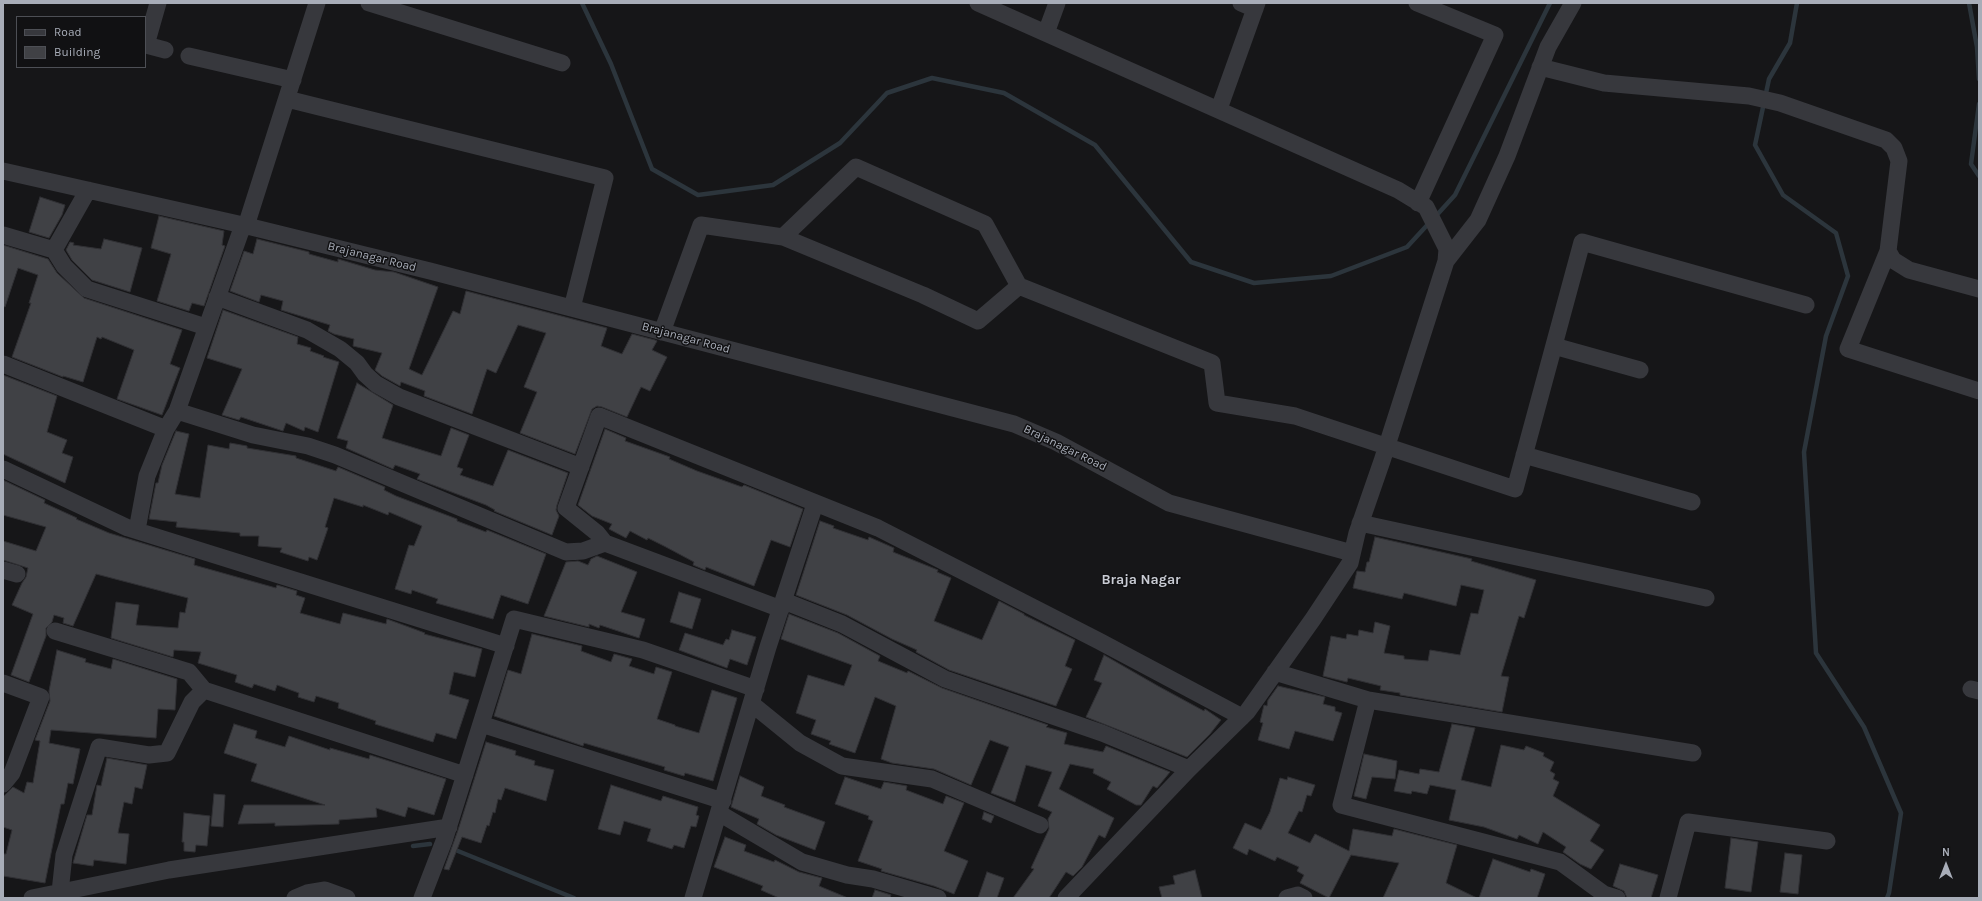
<!DOCTYPE html>
<html>
<head>
<meta charset="utf-8">
<style>
	body { margin:0 }
	#map { position:relative; width:1982px; height:901px; overflow:hidden; background:#161618; font-family:Karla,sans-serif }
	canvas { display:block }
	.frame { position:absolute; inset:0; border:4px solid #a8adb8; pointer-events:none }
	.legend { position:absolute; left:16px; top:16px; width:130px; height:52px; box-sizing:border-box; background:#111113; border:1px solid #4d4f55; margin:0; padding:5px 7px; list-style:none; font-size:12px; color:#a8adb8 }
	.legend li { display:flex; align-items:center; gap:8px; height:20px }
	.legend b { width:20px; border:1px solid #4d4f55 }
	.north { position:absolute; left:1926px; top:845px; width:40px; height:40px; -webkit-text-stroke:3px #111113; paint-order:stroke; rotate:0deg; font-size:11px; font-weight:700; line-height:16px; text-align:center; color:#a8adb8 }
	.north::after { content:''; display:block; margin:auto; width:14px; height:18px; background:#a8adb8; clip-path:polygon(50% 0,100% 100%,50% 72%,0 100%) }
</style>
</head>
<body>
<div id="map">
<canvas width="1982" height="901"></canvas>
<div class="frame"></div>
<ul class="legend">
<li><b style="height:5px;background:#37383d"></b>Road</li>
<li><b style="height:11px;background:#404145"></b>Building</li>
</ul>
<div class="north">N</div>
</div>
<script>
const g = document.querySelector('canvas').getContext('2d');
g.lineJoin = 'round';
function shape(rows) {
  const path = new Path2D();
  for (const r of rows) {
    path.moveTo(r[0], r[1]);
    for (let i = 2; i < r.length; i += 2) path.lineTo(r[i], r[i + 1]);
  }
  return path;
}
function trace(path, color, width, dash) {
  g.strokeStyle = color;
  g.lineWidth = width;
  g.lineCap = dash ? 'butt' : 'round';
  g.setLineDash(dash || []);
  g.stroke(path);
}
function fillPath(path, color) {
  g.fillStyle = color;
  g.fill(path, 'evenodd');
}
function write(font, color, halo, rows, align = 'center') {
  g.font = font + ' Karla,sans-serif';
  g.lineWidth = 3;
  g.setLineDash([]);
  g.textBaseline = 'middle';
  g.strokeStyle = halo;
  g.fillStyle = color;
  for (const [text, x, y, turn = 0] of rows) {
    g.save();
    g.translate(x, y);
    g.rotate((+turn || 0) * Math.PI / 180);
    g.textAlign = isNaN(turn) ? turn : align;
    if (halo) g.strokeText(text, 0, 0);
    g.fillText(text, 0, 0);
    g.restore();
  }
}
const stream = shape([
	[582,3,611,64,652,169,698,195,773,185,840,143,887,93,932,78,1004,93,1095,145,1191,262,1254,283,1331,276,1407,247,1430,222],
	[1797,3,1790,43,1769,79,1755,145,1783,195,1836,233,1848,276,1826,336,1804,452,1816,653,1864,727,1901,813,1889,893,1887,898],
	[1969,3,1977,47,1979,79],
	[1979,104,1971,164,1979,176],
	[1435,217,1455,195,1550,3],
	[413,846,430,844],
	[453,849,574,898]
]);
const building = shape([
	[40,197,65,205,62,215,49,238,29,232,40,197],
	[159,216,224,231,222,245,225,246,204,306,192,303,189,311,157,301,171,254,151,248,159,216],
	[104,239,142,248,130,292,92,280,72,260,66,250,70,242,74,243,73,245,101,249,104,239],
	[257,239,309,252,309,254,338,262,338,259,375,270,394,272,438,287,409,369,422,375,453,311,460,314,466,291,607,328,601,346,622,354,632,334,655,340,657,341,652,350,667,357,650,391,641,387,627,417,602,407,597,406,592,409,575,454,520,433,537,392,524,387,546,333,518,325,496,373,487,369,472,414,424,396,425,391,401,382,400,386,382,376,375,370,382,353,353,346,354,339,334,334,328,331,330,325,281,310,283,301,261,295,259,302,230,291,244,251,253,254,257,239],
	[3,245,48,259,57,273,84,298,182,330,170,364,180,368,162,415,117,399,134,350,102,337,101,339,97,337,83,382,63,376,63,377,12,357,31,303,29,303,38,275,18,268,5,307,3,306,3,245],
	[223,310,298,337,297,344,311,348,310,351,324,356,323,357,339,362,318,432,305,427,304,431,286,423,283,431,241,417,239,420,222,415,242,369,207,358,223,310],
	[3,375,57,396,47,432,67,440,62,453,73,457,65,483,3,454,3,375],
	[357,383,393,405,382,438,441,456,451,428,469,435,457,467,463,469,460,475,493,486,508,450,568,473,557,505,556,510,559,516,552,535,494,511,495,510,486,505,417,479,420,474,395,465,393,469,346,448,348,441,337,438,357,383],
	[605,429,626,438,625,441,670,457,669,459,697,471,742,487,744,485,803,509,790,547,771,540,754,586,706,567,705,570,693,565,694,562,664,546,648,538,647,540,630,531,626,538,609,529,612,524,592,516,578,505,605,429],
	[176,431,189,434,175,494,200,498,208,445,229,449,230,443,247,446,247,448,296,456,296,458,336,471,338,467,385,487,384,490,396,496,457,519,457,521,486,532,487,530,546,554,528,604,501,595,493,619,436,603,438,599,412,590,411,594,395,589,409,545,414,546,422,526,389,512,388,515,363,505,363,507,334,498,325,527,328,528,317,560,309,557,308,561,280,552,282,548,258,546,259,536,240,536,240,533,176,527,177,522,149,519,156,483,158,483,162,465,176,431],
	[3,480,45,500,44,503,77,518,76,519,109,533,195,559,194,565,276,588,277,585,297,591,296,595,305,598,300,613,340,624,343,613,386,624,387,619,425,633,424,634,482,649,475,677,454,672,449,694,469,700,456,739,436,733,433,742,375,724,376,721,338,708,339,703,316,696,314,702,298,697,299,693,277,685,275,691,254,684,252,688,235,682,237,675,198,663,201,652,174,650,173,657,111,638,116,602,139,605,136,625,178,628,180,612,185,613,188,598,96,574,73,626,63,623,64,618,54,615,52,622,46,628,46,636,29,682,11,675,33,614,12,605,22,583,26,577,28,568,3,560,3,541,36,551,46,527,3,515,3,480],
	[820,521,834,526,833,528,868,540,869,537,894,548,893,552,938,570,937,572,951,578,934,621,982,640,999,601,1024,614,1024,615,1075,640,1065,666,1072,669,1056,706,949,670,916,652,917,650,892,639,847,615,796,595,820,521],
	[1375,537,1472,559,1471,561,1536,580,1524,618,1519,616,1501,676,1509,677,1502,712,1400,695,1400,693,1380,690,1381,686,1348,678,1347,682,1323,676,1331,636,1346,639,1347,634,1358,636,1359,630,1373,633,1375,622,1390,626,1384,653,1404,656,1404,659,1428,661,1430,650,1460,655,1471,613,1478,614,1484,590,1461,585,1456,606,1404,593,1402,599,1353,588,1357,571,1365,572,1367,562,1369,562,1375,537],
	[597,556,637,572,621,612,645,619,639,638,600,625,599,628,589,624,589,627,544,616,566,562,578,561,588,565,591,559,597,556],
	[679,592,701,599,692,629,670,622,679,592],
	[789,614,838,633,880,656,878,661,907,673,908,671,942,688,1048,725,1046,727,1067,733,1064,744,1103,752,1106,746,1170,772,1157,788,1153,786,1141,805,1136,805,1107,789,1111,782,1093,773,1094,769,1070,764,1059,789,1114,818,1105,838,1099,835,1082,867,1073,876,1066,872,1049,898,1013,898,1034,869,1031,868,1049,829,1048,819,1052,812,1038,806,1052,772,1026,765,1015,802,991,793,1009,747,990,740,971,785,934,769,892,763,881,759,896,706,875,697,855,753,829,744,831,741,811,734,816,720,796,713,808,675,844,686,852,665,781,639,789,614],
	[732,630,756,637,747,665,730,659,727,668,679,650,685,633,723,645,726,639,729,640,732,630],
	[532,634,582,646,581,651,611,662,614,654,632,659,629,666,654,674,656,667,672,672,657,719,675,725,675,726,699,733,712,690,737,698,713,781,685,773,684,776,664,770,665,767,584,743,583,746,494,716,508,670,521,674,532,634],
	[57,650,86,659,85,662,111,669,113,659,177,679,175,710,158,709,156,738,51,730,49,743,80,749,73,784,68,783,64,804,61,804,45,883,3,876,3,854,6,854,12,830,3,827,3,797,13,787,24,793,27,782,33,783,40,741,35,740,50,701,49,691,57,650],
	[1104,655,1158,686,1204,711,1205,709,1221,720,1210,734,1187,757,1086,717,1102,683,1094,680,1104,655],
	[1278,686,1325,697,1323,704,1335,707,1335,711,1342,713,1333,741,1295,731,1289,749,1258,740,1263,723,1260,722,1264,705,1267,706,1268,700,1278,686],
	[234,724,257,731,255,738,285,747,289,736,330,750,330,748,369,759,370,755,446,779,434,815,408,807,405,817,376,808,377,817,339,820,339,824,275,826,275,823,238,824,244,805,325,805,251,781,257,764,224,753,234,724],
	[1452,724,1475,728,1461,780,1491,787,1501,745,1524,750,1526,746,1544,753,1543,756,1554,762,1550,771,1555,774,1553,779,1559,782,1553,796,1600,825,1590,841,1604,850,1591,869,1580,864,1563,852,1566,847,1543,832,1538,844,1519,835,1517,839,1484,827,1449,820,1456,790,1430,785,1427,794,1412,791,1411,794,1394,791,1399,770,1419,774,1420,769,1439,772,1452,724],
	[486,742,516,751,515,755,535,761,534,765,554,770,546,801,505,788,501,800,498,799,495,813,493,812,489,826,487,825,481,843,462,837,449,870,444,869,458,830,486,742],
	[1364,754,1397,761,1395,779,1372,777,1366,799,1354,796,1364,754],
	[107,758,147,765,142,789,135,787,132,804,124,802,118,833,129,834,126,864,94,860,93,866,73,863,87,815,92,815,97,785,101,786,107,758],
	[740,776,764,787,761,796,785,805,784,807,825,822,815,850,776,835,757,824,759,819,731,807,740,776],
	[845,777,881,789,884,782,907,786,906,790,943,804,946,796,964,803,944,851,968,861,954,894,934,886,881,871,882,869,858,861,873,821,868,819,869,816,835,804,845,777],
	[1288,777,1315,785,1311,796,1307,795,1302,812,1299,811,1288,833,1310,843,1315,834,1349,851,1353,829,1392,836,1394,829,1457,845,1446,883,1477,898,1383,898,1399,863,1351,855,1329,898,1300,883,1304,875,1297,871,1299,867,1277,857,1275,861,1249,849,1247,855,1233,848,1245,823,1261,830,1270,812,1280,778,1287,780,1288,777],
	[611,785,661,801,663,796,698,807,696,815,699,816,696,827,691,826,684,848,674,845,672,849,647,841,651,829,624,821,620,835,598,829,611,785],
	[214,794,225,795,223,827,211,826,214,794],
	[984,812,994,816,991,823,982,819,984,812],
	[184,813,210,816,207,846,196,845,195,852,184,851,184,842,182,842,184,813],
	[725,837,746,845,744,851,774,862,775,860,799,872,822,878,819,886,848,898,779,898,761,890,763,886,714,867,725,837],
	[1731,838,1758,842,1751,892,1725,888,1731,838],
	[1785,853,1802,855,1798,894,1780,892,1785,853],
	[1493,859,1530,872,1531,869,1545,874,1537,898,1479,898,1493,859],
	[1620,864,1658,875,1651,898,1627,898,1624,891,1613,886,1620,864],
	[1195,870,1202,898,1162,898,1159,887,1175,884,1173,876,1195,870],
	[987,872,1004,878,997,898,978,898,987,872],
	[875,890,891,895,890,898,872,898,875,890]
]);
const minor = shape([
	[158,3,146,45,165,50],
	[369,3,562,63],
	[978,3,1398,190,1426,207,1447,249,1446,261],
	[1241,3,1255,9],
	[1417,3,1495,35,1418,203],
	[1046,33,1057,3],
	[189,56,293,80],
	[1540,67,1604,83,1749,96,1780,103,1886,140,1894,148,1899,161,1888,251,1893,260,1909,270,1979,289],
	[287,99,605,178,572,308],
	[1219,109,1257,3],
	[3,171,243,225,430,271,1014,424,1056,442,1169,503,1352,553],
	[246,226,317,3],
	[3,235,54,250,88,190],
	[783,237,856,167,985,224,1019,286,1212,363,1217,403,1295,416,1515,489,1582,242,1806,305],
	[54,250,64,266,87,289,206,327],
	[1888,251,1848,349,1979,391],
	[217,297,307,330,340,349,357,363,365,374,376,384,399,397,581,467],
	[662,332,701,225,783,237,923,295,978,321,1019,286],
	[1554,346,1640,370],
	[3,364,166,429],
	[177,411,253,435,308,446,335,455,566,552,583,551,605,543],
	[1524,455,1692,502],
	[3,469,128,528,506,646],
	[1360,523,1706,598],
	[137,530,147,476,166,429,177,411,243,225],
	[3,570,17,574],
	[784,601,842,624,945,679,1102,733,1189,769],
	[781,609,605,543,597,533,566,508,599,416,878,528,1099,641,1242,717],
	[55,631,189,672,204,690,465,775],
	[1275,672,1368,700,1693,753],
	[3,683,41,697,12,773,3,784],
	[1971,689,1979,691],
	[1368,700,1341,805,1560,862,1604,894,1617,898],
	[752,704,800,743,842,766,932,779,1040,825],
	[481,724,723,801],
	[719,813,802,862,847,875,873,879,938,898],
	[60,892,64,855,99,747,149,755,167,753,192,702,204,690],
	[32,898,169,870,449,827],
	[295,898,307,893,325,890,347,898],
	[422,898,444,841,514,619,643,650,756,689],
	[693,898,768,647,815,504],
	[1066,898,1189,769,1247,712,1313,619,1350,563,1357,533,1382,461,1446,261,1478,220,1507,156,1548,47,1573,3],
	[1287,898,1298,895,1304,898],
	[1668,898,1688,822,1827,841]
]);
const streetNames = [
	["Brajanagar Road",372,257,14],
	["Brajanagar Road",686,338,15],
	["Brajanagar Road",1065,448,26]
];
const quarterNames = [
	["Braja Nagar",1141,580]
];
trace(stream, '#2c353c', 4.5);
fillPath(building, '#404145');
trace(building, '#303034', 1);
trace(minor, '#37383d', 17);
write('12px', '#a8adb8', '#111113', streetNames);
write('bold 14px', '#c9ccd4', '#111113', quarterNames);
</script>
</body>
</html>
